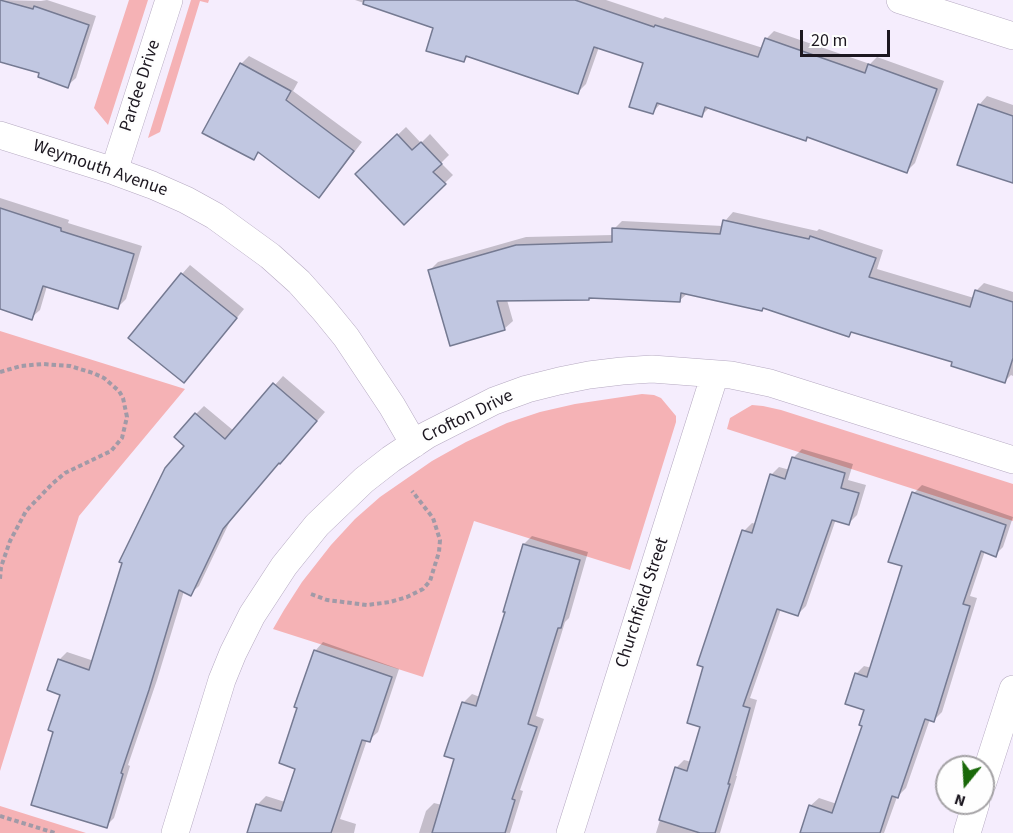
<!DOCTYPE html>
<html>
<head>
<meta charset="utf-8">
<style>
	body { margin:0 }
	#map { position:relative; width:1013px; height:833px; overflow:hidden; background:#f5edfd; font-family:"Source Sans 3",sans-serif }
	canvas { display:block }
	.north { position:absolute; left:935px; top:755px; width:60px; height:60px; box-sizing:border-box; background:#fefefe; border:2px solid #a4a2a5; border-radius:50%; rotate:198deg; font-size:16px; font-weight:700; line-height:24px; text-align:center; color:#1c1720 }
	.north::after { content:''; display:block; margin:auto; width:21px; height:27px; background:#196809; clip-path:polygon(50% 0,100% 100%,50% 72%,0 100%) }
	.scale { position:absolute; left:800px; top:30px; width:90px; height:27px; box-sizing:border-box; border:3px solid #1c1720; border-top:0; padding-left:8px; font-size:18px; line-height:21px; white-space:nowrap; color:#1c1720; -webkit-text-stroke:4px #fefefe; paint-order:stroke }
</style>
</head>
<body>
<div id="map">
<canvas width="1013" height="833"></canvas>
<div class="north">N</div>
<div class="scale">20 m</div>
</div>
<script>
const g = document.querySelector('canvas').getContext('2d');
g.lineJoin = 'round';
function fillPath(path, color) {
  g.fillStyle = color;
  g.fill(path, 'evenodd');
}
function shape(rows) {
  const path = new Path2D();
  for (const r of rows) {
    path.moveTo(r[0], r[1]);
    for (let i = 2; i < r.length; i += 2) path.lineTo(r[i], r[i + 1]);
  }
  return path;
}
function trace(path, color, width, dash) {
  g.strokeStyle = color;
  g.lineWidth = width;
  g.lineCap = dash ? 'butt' : 'round';
  g.setLineDash(dash || []);
  g.stroke(path);
}
function write(font, color, halo, rows, align = 'center') {
  g.font = font + ' "Source Sans 3",sans-serif';
  g.lineWidth = 5;
  g.setLineDash([]);
  g.textBaseline = 'middle';
  g.strokeStyle = halo;
  g.fillStyle = color;
  for (const [text, x, y, turn = 0] of rows) {
    g.save();
    g.translate(x, y);
    g.rotate((+turn || 0) * Math.PI / 180);
    g.textAlign = isNaN(turn) ? turn : align;
    if (halo) g.strokeText(text, 0, 0);
    g.fillText(text, 0, 0);
    g.restore();
  }
}
const green = shape([
	[129,0,148,0,108,125,94,108],
	[191,0,209,0,208,3,200,1,160,132,148,138],
	[0,331,185,389,79,516,0,771],
	[642,394,654,395,661,398,676,416,676,422,630,570,474,521,423,677,273,629,284,610,302,582,331,545,355,519,380,497,432,461,466,442,507,423,540,412,575,404],
	[752,405,763,406,781,410,1013,484,1013,521,727,429,730,418],
	[0,806,86,833,0,833]
]);
const shadow = shape([
	[0,0,41,1,47,0,96,16,76,78,67,86,41,72,0,60],
	[355,0,606,0,663,19,665,17,763,48,766,39,774,31,870,64,877,57,944,81,915,163,907,171,809,136,806,140,710,107,702,115,661,103,653,112,645,62,599,47,586,84,577,93,469,55,464,61,435,27],
	[249,56,298,82,293,91,362,142,327,188,319,196,260,152,253,158,241,64],
	[987,96,1013,105,1013,182,979,105],
	[406,127,421,143,430,134,449,155,441,163,453,175,404,223,357,174],
	[0,198,69,220,68,223,142,246,126,299,117,308,47,286,40,310,31,318,0,295],
	[733,212,817,231,819,229,883,250,877,269,974,298,976,291,984,283,1013,292,1013,376,1011,375,1005,381,954,361,853,331,849,335,764,307,762,309,688,293,680,300,590,296,507,300,513,321,504,329,430,270,438,262,526,237,613,235,614,229,622,221,723,226,725,221],
	[190,265,244,309,192,373,130,338,182,274],
	[283,376,325,412,288,454,279,462,231,519,199,586,190,594,184,591,157,680,128,765,130,766,114,818,106,826,55,731,62,694,59,660,67,652,94,661,186,445,196,414,204,406,234,431],
	[802,449,853,464,848,480,866,485,857,515,849,523,836,519,806,606,797,615,781,609,750,698,757,700,736,776,737,776,720,833,656,833,676,768,684,760,692,762,702,726,744,531,752,523,757,524,771,475,779,467,790,470,793,458],
	[922,485,1013,517,1003,547,995,555,985,551,970,596,977,598,942,712,934,720,930,719,906,788,897,797,884,833,801,833,810,806,819,798,837,804,864,725,866,709,856,674,864,666,872,668,903,565,914,493],
	[532,536,588,552,569,618,565,622,536,716,544,719,520,790,523,791,510,833,419,833,426,811,434,803,442,805,456,758,463,703,472,694,480,697,507,611,524,544],
	[323,642,399,669,378,732,369,740,367,740,340,819,356,824,354,833,249,833,257,805,266,796,285,802,297,768,315,651]
]);
const building = shape([
	[0,0,33,9,34,6,89,25,68,88,38,77,39,73,0,62,0,0],
	[364,0,575,0,654,27,655,25,758,57,765,38,865,73,868,64,937,89,907,173,807,137,806,141,705,107,702,117,657,103,653,114,629,107,643,63,594,47,578,94,466,56,464,62,426,51,433,28,363,4,364,0],
	[240,63,291,91,286,100,354,151,319,198,258,152,254,160,202,133,240,63],
	[978,104,1013,116,1013,183,957,165,978,104],
	[397,134,412,150,421,142,442,164,433,172,446,184,404,225,355,174,397,134],
	[0,208,61,228,61,231,134,254,118,309,43,286,32,320,0,309,0,208],
	[723,220,809,239,810,236,876,258,869,277,970,307,975,290,1013,302,1013,358,1005,383,951,366,952,362,851,332,849,337,763,308,762,311,681,293,680,302,589,298,589,300,497,301,505,330,450,346,428,270,516,245,612,242,612,228,720,234,723,220],
	[181,273,237,318,184,383,128,338,181,273],
	[273,383,317,421,280,464,279,463,223,529,191,596,179,590,149,690,121,773,123,774,107,828,31,805,53,732,48,730,60,695,47,690,58,659,89,670,122,563,119,562,165,468,184,446,174,437,195,413,225,439,273,383],
	[792,457,845,473,841,488,859,493,849,525,832,520,798,616,777,609,743,706,750,708,728,784,730,784,715,833,700,833,659,820,675,767,687,771,700,727,687,723,703,667,697,665,742,530,752,533,770,474,785,479,792,457],
	[912,492,1006,525,996,557,981,551,963,604,970,606,934,722,925,719,898,798,892,796,880,833,800,833,809,805,832,813,862,726,859,725,864,710,845,704,855,673,867,677,902,566,888,562,912,492],
	[523,544,580,560,561,628,558,628,528,724,537,727,512,799,515,800,505,833,432,833,454,759,444,756,462,702,476,706,505,612,503,612,523,544],
	[314,650,392,677,370,742,362,740,331,833,247,833,256,804,281,811,295,769,279,763,297,708,294,707,314,650]
]);
const path = shape([
	[0,372,21,366,43,364,70,366,93,373,104,378,119,391,123,398,127,417,122,438,111,451,65,473,52,484,26,511,10,541,1,567,0,579],
	[311,594,327,600,367,605,390,602,407,597,423,589,430,581,434,568,439,552,440,540,433,518,412,491],
	[0,816,55,833]
]);
const minor = shape([
	[900,0,1013,36],
	[0,135,114,171,152,185,186,200,215,216,270,256,299,282,324,310,346,337,392,406,414,444],
	[114,171,169,0],
	[983,782,1013,689],
	[175,833,222,680,233,653,252,615,284,566,317,525,364,480,391,459,427,435,494,401,527,389,559,381,589,375,622,371,652,369,731,375,770,383,1013,460],
	[570,833,715,374],
	[967,833,976,803]
]);
const streetNames = [
	["Pardee Drive",141,86,-72],
	["Weymouth Avenue",100,169,19],
	["Crofton Drive",468,417,-26],
	["Churchfield Street",643,603,-72]
];
fillPath(green, '#f5b2b5');
fillPath(shadow, '#0003');
fillPath(building, '#c1c7e1');
trace(building, '#757a92', 1.5);
trace(minor, '#b5a9c1', 28);
trace(path, '#a19aa7', 4, [4.5, 3]);
trace(minor, '#fff', 27);
write('18px', '#1c1720', '#fefefe', streetNames);
</script>
</body>
</html>
